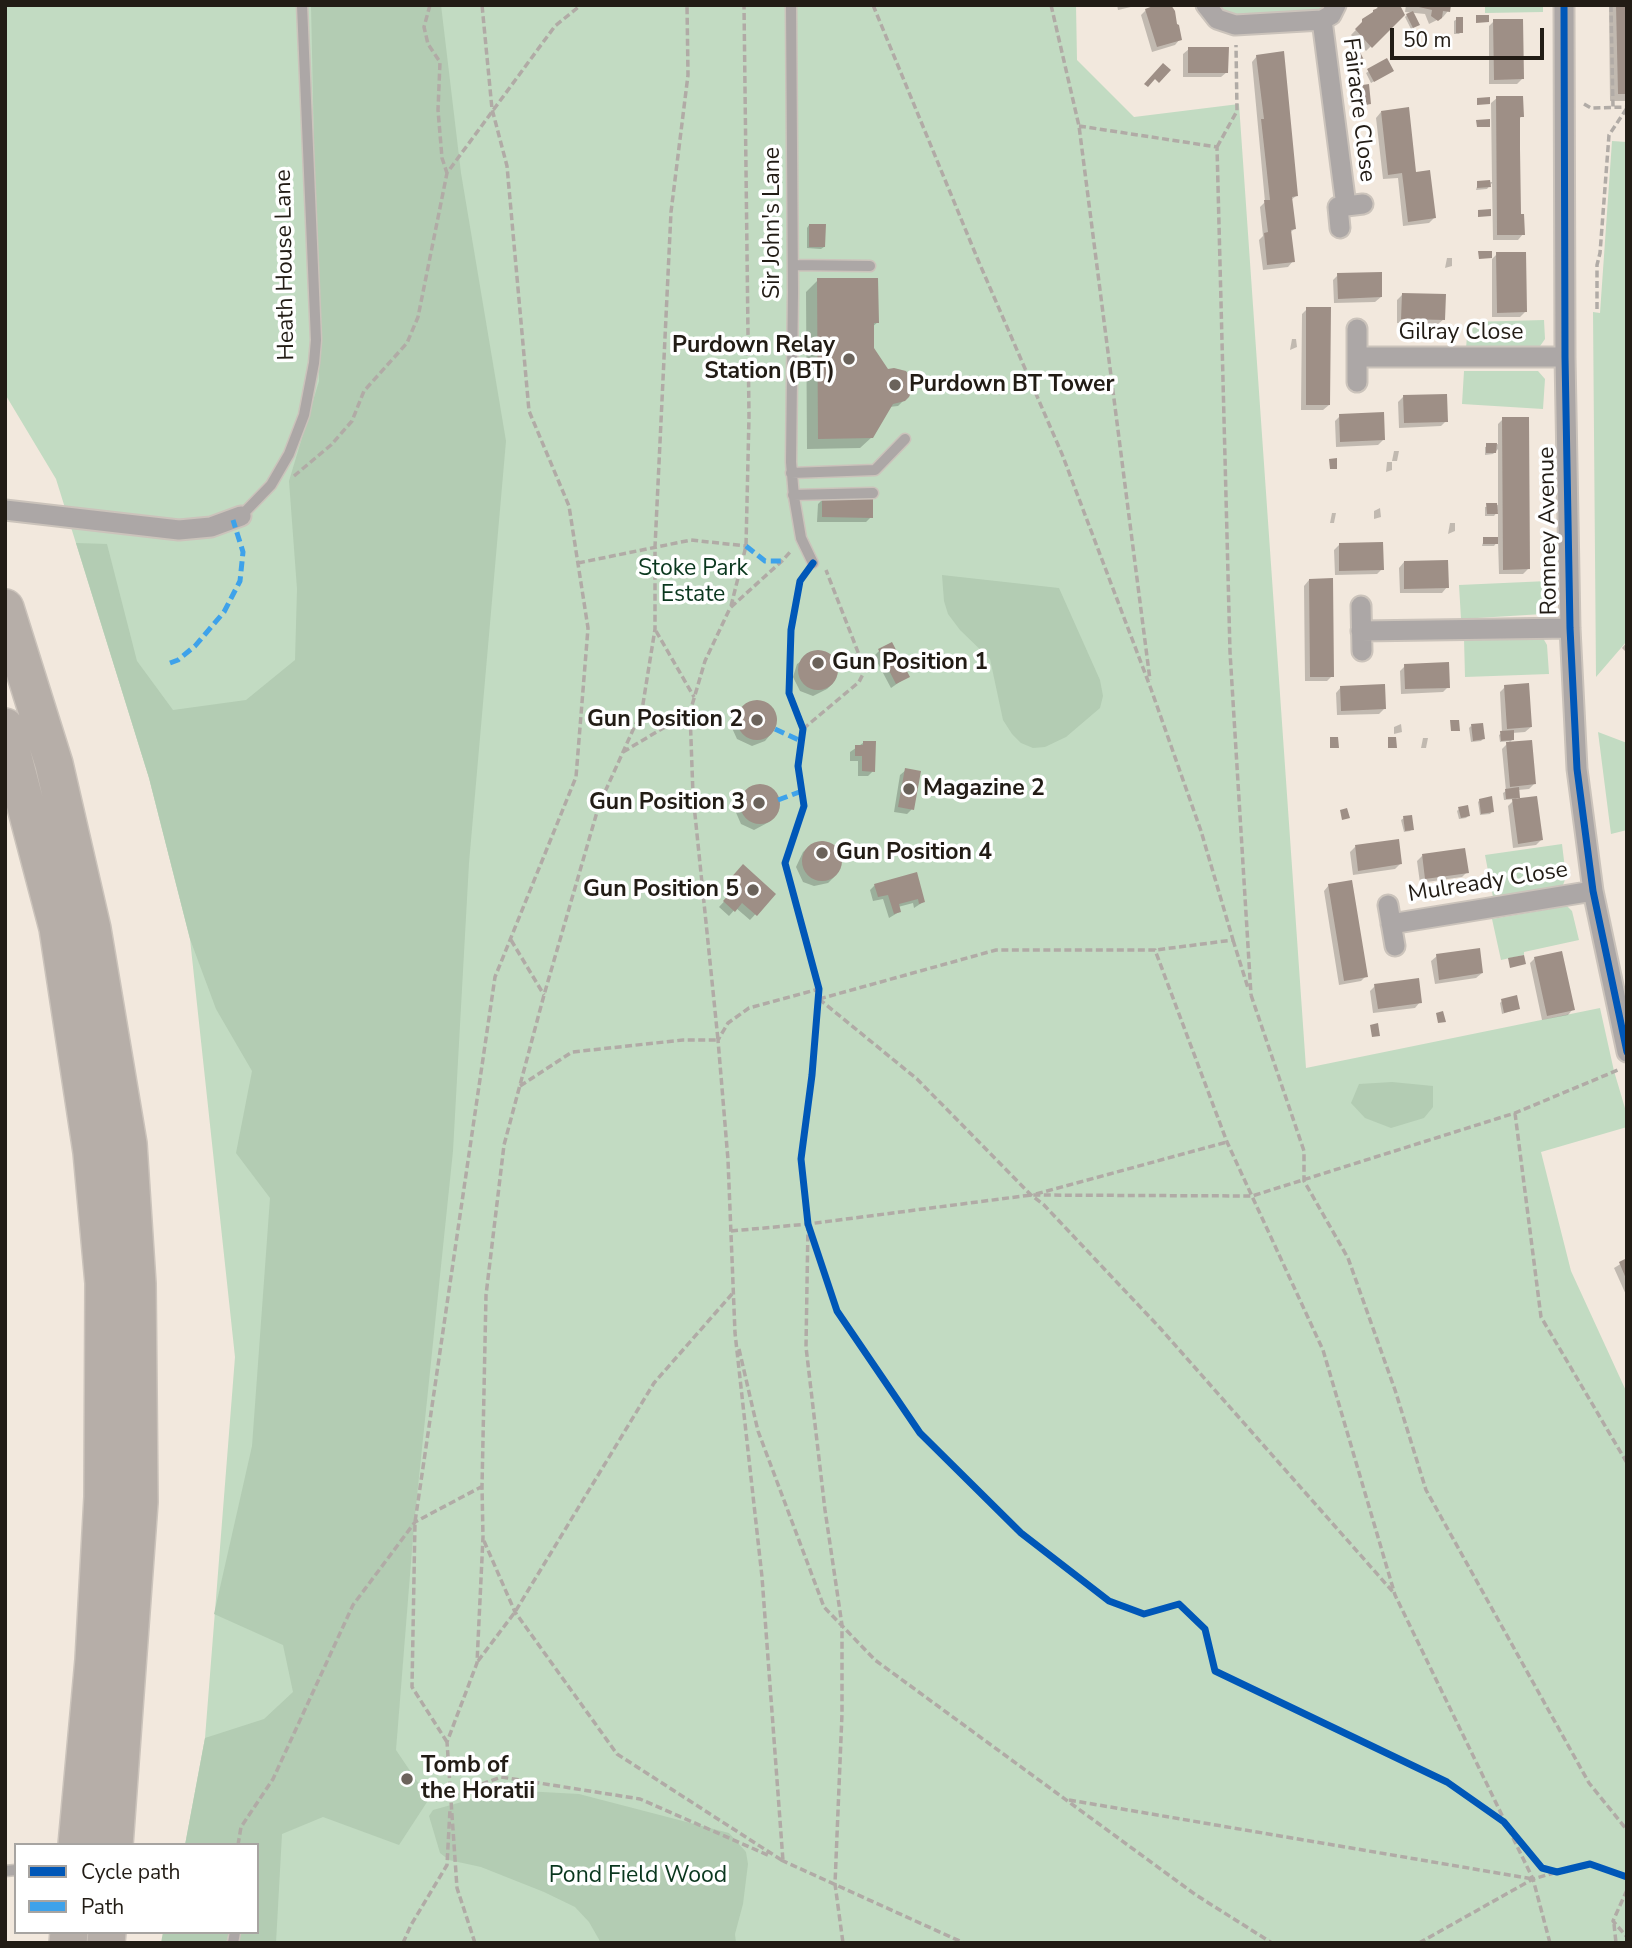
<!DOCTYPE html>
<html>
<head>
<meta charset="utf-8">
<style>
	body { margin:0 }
	#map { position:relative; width:1632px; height:1948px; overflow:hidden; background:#f2e8dd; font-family:"Nunito Sans",sans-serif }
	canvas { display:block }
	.frame { position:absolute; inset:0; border:7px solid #221c15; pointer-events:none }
	.legend { position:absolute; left:14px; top:1843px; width:245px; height:91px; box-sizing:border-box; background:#fff; border:2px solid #a7a4a1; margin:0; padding:9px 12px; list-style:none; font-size:21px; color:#221c15 }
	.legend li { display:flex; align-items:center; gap:14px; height:35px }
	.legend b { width:35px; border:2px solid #a7a4a1 }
	.scale { position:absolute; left:1390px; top:28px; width:154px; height:32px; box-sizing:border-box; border:4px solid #221c15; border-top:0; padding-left:9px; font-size:21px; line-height:24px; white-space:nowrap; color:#221c15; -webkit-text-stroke:5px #fff; paint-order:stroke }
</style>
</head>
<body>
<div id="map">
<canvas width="1632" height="1948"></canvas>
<div class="frame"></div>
<ul class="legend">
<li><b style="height:9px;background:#0057b8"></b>Cycle path</li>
<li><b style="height:9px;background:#3ea2ea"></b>Path</li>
</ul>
<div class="scale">50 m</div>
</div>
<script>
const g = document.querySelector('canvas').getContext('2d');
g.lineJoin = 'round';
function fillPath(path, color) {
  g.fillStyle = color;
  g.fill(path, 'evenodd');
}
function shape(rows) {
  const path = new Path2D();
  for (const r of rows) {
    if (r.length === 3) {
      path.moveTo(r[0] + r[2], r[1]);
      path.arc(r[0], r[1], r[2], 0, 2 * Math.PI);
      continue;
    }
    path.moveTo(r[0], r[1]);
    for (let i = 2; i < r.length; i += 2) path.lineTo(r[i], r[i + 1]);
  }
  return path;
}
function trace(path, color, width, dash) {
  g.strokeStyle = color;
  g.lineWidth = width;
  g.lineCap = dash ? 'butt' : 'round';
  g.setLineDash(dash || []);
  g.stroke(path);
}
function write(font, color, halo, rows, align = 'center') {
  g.font = font + ' "Nunito Sans",sans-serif';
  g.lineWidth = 7;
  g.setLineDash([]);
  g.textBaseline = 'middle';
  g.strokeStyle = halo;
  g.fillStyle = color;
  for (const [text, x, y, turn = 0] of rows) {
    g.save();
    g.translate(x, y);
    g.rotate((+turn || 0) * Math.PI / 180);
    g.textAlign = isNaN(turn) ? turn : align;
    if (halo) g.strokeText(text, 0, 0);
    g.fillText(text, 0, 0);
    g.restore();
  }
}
const green = shape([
	[5,5,1076,5,1077,60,1134,117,1239,104,1306,1068,1600,1008,1614,1071,1627,1115,1627,1127,1541,1152,1571,1271,1627,1393,1627,1943,189,1943,190,1932,257,1932,257,1845,185,1845,205,1738,235,1357,190,939,149,778,56,479,5,394],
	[1216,5,1328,5,1325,10,1235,16],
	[1485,5,1543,5,1543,12,1485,13],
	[1612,141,1627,142,1627,641,1596,677,1593,312,1600,313],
	[1544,320,1545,339,1538,349,1466,349,1468,322],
	[1464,371,1538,371,1545,379,1543,409,1462,404],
	[1548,581,1548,607,1543,614,1461,619,1459,585],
	[1464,638,1543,638,1547,645,1549,674,1465,677],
	[1598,732,1627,743,1627,830,1611,834],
	[1562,844,1566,877,1563,885,1558,888,1493,897,1485,855],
	[1567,906,1572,911,1579,940,1524,952,1524,955,1501,960,1492,919]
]);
const forest = shape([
	[311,5,441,5,461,173,506,441,469,863,453,1151,414,1525,396,1750,429,1799,399,1845,323,1817,282,1834,276,1943,233,1943,235,1932,257,1932,257,1845,185,1845,205,1738,264,1719,293,1692,283,1645,214,1614,252,1446,270,1198,236,1153,252,1071,216,1009,190,939,149,778,76,543,107,544,137,661,173,710,246,700,295,660,297,589,289,481,319,381],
	[942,575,1059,588,1100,680,1103,696,1100,708,1066,737,1045,747,1033,748,1021,743,1012,734,1003,720,990,659,960,630,948,614,944,601],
	[1392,1082,1433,1086,1433,1107,1424,1118,1391,1128,1365,1118,1351,1103,1359,1084],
	[524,1791,579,1794,729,1833,746,1852,748,1864,743,1904,735,1934,736,1943,601,1943,589,1922,575,1907,544,1892,481,1867,449,1860,440,1853,429,1816,433,1810,494,1793],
	[163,1932,229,1932,226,1943,161,1943]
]);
const shadow = shape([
	[1117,5,1135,5,1135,6,1118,10],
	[1380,5,1403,15,1366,51,1351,35],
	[1406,5,1449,5,1448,11,1443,17,1429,24,1425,14,1405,12],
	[1609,5,1627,5,1627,101,1610,101],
	[1146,10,1180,39,1175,45,1152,52,1141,15],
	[1407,15,1416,26,1411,29,1405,17],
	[1457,19,1461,32,1459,34,1454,34,1454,21],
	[1494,21,1522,79,1517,84,1489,84,1489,26],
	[1189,49,1227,72,1221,77,1183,77,1183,54],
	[1353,53,1361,64,1357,66,1351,55],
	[1257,56,1296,196,1291,200,1294,229,1290,233,1293,261,1288,267,1263,270,1259,240,1263,236,1260,207,1265,202,1252,62],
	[1387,60,1390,72,1371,83,1366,73],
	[1357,88,1370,103,1367,105,1357,107,1355,90],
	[1497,98,1522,116,1518,120,1519,215,1523,234,1518,240,1493,240,1492,183,1487,189,1476,190,1478,183,1492,182,1491,103],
	[1381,112,1415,174,1434,218,1429,223,1403,226,1398,178,1383,179,1376,118],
	[809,225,824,247,821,249,807,248,807,228],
	[1497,254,1525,312,1520,317,1492,317,1492,259],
	[1447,258,1452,258,1452,266,1445,268],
	[1338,275,1381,297,1375,302,1334,303,1333,280],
	[818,280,878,322,872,327,872,349,904,400,898,406,889,407,872,437,860,448,807,449,806,292],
	[1402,295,1444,319,1438,324,1397,323,1397,300],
	[1307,309,1329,405,1323,410,1301,410,1302,314],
	[1292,339,1296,339,1297,347,1290,350],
	[1403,397,1446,421,1441,426,1399,428,1398,402],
	[1340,416,1383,440,1378,445,1336,447,1335,421],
	[1503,419,1528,569,1523,574,1499,574,1498,541,1494,546,1482,546,1484,539,1498,539,1498,511,1494,516,1485,516,1485,507,1498,505,1498,449,1493,454,1485,455,1485,447,1498,444,1498,424],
	[1394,451,1399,451,1397,461,1392,461],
	[1387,462,1392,462,1392,470,1386,472],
	[823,499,871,517,866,522,817,522,818,504],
	[1380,508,1381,517,1374,519,1374,511],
	[1332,513,1336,513,1334,523,1330,523],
	[1450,523,1455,523,1455,531,1448,534],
	[1340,544,1382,569,1377,574,1335,575,1334,550],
	[1404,562,1447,587,1442,593,1400,593,1399,568],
	[1309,580,1332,676,1327,681,1305,681,1304,586],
	[1627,642,1627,653,1622,648],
	[817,651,831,655,838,670,833,683,827,689,813,696,800,691,793,677,797,664],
	[879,651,908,676,891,688,874,656],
	[1405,666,1448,687,1443,692,1401,694,1400,671],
	[1341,687,1384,709,1379,714,1337,715,1336,693],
	[1505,687,1531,727,1525,732,1512,733,1513,739,1508,744,1534,784,1529,789,1518,790,1518,797,1514,801,1541,840,1536,845,1513,848,1508,806,1515,799,1504,800,1503,793,1506,791,1502,749,1510,741,1500,742,1499,735,1502,733,1500,692],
	[758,702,773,708,777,719,770,735,765,741,752,746,737,739,732,728,738,712,744,706],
	[1401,724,1402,732,1394,734,1394,727],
	[1471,726,1483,739,1481,741,1471,742,1469,728],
	[1423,738,1428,738,1426,748,1421,748],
	[863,743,873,771,868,776,858,776,858,761,850,761,850,752],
	[906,770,912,809,907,814,894,812,900,775],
	[759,785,771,788,778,804,774,817,769,822,754,830,741,824,734,808,739,798,744,792],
	[1480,800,1492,812,1490,814,1480,815,1478,802],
	[1459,809,1468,816,1466,818,1459,819,1457,811],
	[1404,818,1412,829,1410,831,1404,832,1401,820],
	[823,841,834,846,841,862,834,877,828,883,814,886,803,882,796,867,803,852,809,847],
	[1355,847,1400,864,1395,869,1353,875,1350,852],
	[1422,856,1467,872,1462,877,1420,883,1417,861],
	[738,872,774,894,750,920,736,908,729,916,719,907,733,892,726,886],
	[915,874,923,902,914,908,913,903,898,907,899,912,889,918,883,899,873,901,870,890,875,885],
	[1329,885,1366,976,1361,981,1339,985,1324,891],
	[1437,956,1482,973,1476,978,1435,984,1431,961],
	[1535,958,1573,1009,1568,1015,1542,1020,1530,963],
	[1375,986,1420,1002,1415,1008,1373,1013,1370,991],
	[1502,1001,1518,1009,1502,1014,1500,1003],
	[1627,1260,1627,1297,1614,1268]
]);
const building = shape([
	[1156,5,1171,5,1175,11,1177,24,1179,25,1182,40,1157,47,1145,9],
	[1375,5,1400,5,1405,15,1372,48,1355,29,1362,22,1362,19,1373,12,1373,10,1378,8],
	[1410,5,1451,5,1450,12,1443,11,1442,18,1438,21,1431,16,1432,10],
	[1616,5,1627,5,1627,94,1618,94],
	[1413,11,1420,25,1413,28,1406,14],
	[1476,15,1489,15,1489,22,1476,23],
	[1456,17,1463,17,1463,33,1456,33],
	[1493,19,1523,19,1524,79,1494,80],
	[1188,47,1229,47,1228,73,1188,73],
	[1358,48,1365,62,1359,65,1352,51],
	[1284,51,1298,196,1292,197,1296,229,1291,230,1295,262,1267,265,1264,233,1268,232,1264,200,1270,200,1261,119,1264,119,1256,55],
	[1387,58,1394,71,1374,82,1367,69],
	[1163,63,1171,70,1159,83,1155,79,1148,87,1144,84],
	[1369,84,1371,104,1359,106,1356,86],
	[1496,96,1523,96,1524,117,1520,117,1520,149,1521,214,1524,214,1525,235,1497,235],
	[1490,97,1490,104,1477,105,1477,98],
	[1409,107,1416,172,1430,170,1436,218,1408,222,1402,173,1388,175,1381,111],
	[1490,119,1490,127,1477,127,1476,120],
	[1490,180,1491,187,1477,188,1477,181],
	[1491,209,1491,216,1478,217,1478,210],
	[809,224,826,224,825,247,809,247],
	[1478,251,1492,251,1492,258,1479,259],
	[1496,252,1526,252,1527,312,1497,313],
	[1382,272,1382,297,1338,299,1337,273],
	[817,278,878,278,879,323,874,323,874,348,888,369,894,368,906,371,913,380,914,386,909,397,905,401,893,404,873,438,818,439],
	[1402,293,1446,294,1445,320,1401,319],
	[1306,307,1331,307,1330,405,1306,405],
	[1447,394,1448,422,1404,423,1403,395],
	[1384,412,1385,440,1340,442,1339,414],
	[1502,417,1529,417,1530,569,1503,570],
	[1486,443,1497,443,1496,453,1486,453],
	[1337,458,1337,469,1330,469,1329,459],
	[822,497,873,498,873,518,822,517],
	[1486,503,1497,503,1498,514,1487,514],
	[1483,537,1498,537,1498,544,1483,544],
	[1383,542,1384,570,1339,571,1339,543],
	[1448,560,1449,588,1404,589,1404,561],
	[1333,578,1334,677,1310,677,1309,579],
	[892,642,910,677,896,684,878,649],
	[818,670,20],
	[1449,662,1450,688,1405,689,1404,664],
	[1529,683,1532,727,1507,729,1504,685],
	[1385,684,1386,709,1341,711,1340,686],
	[757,720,20],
	[1450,720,1459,720,1460,731,1451,731],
	[1483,723,1485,739,1473,741,1471,724],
	[1514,730,1514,740,1501,741,1500,731],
	[1330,737,1338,737,1339,748,1330,748],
	[1388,737,1396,737,1397,748,1388,748],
	[1532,740,1536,784,1510,787,1506,742],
	[863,741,876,741,875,772,862,771,862,756,855,756,855,745,863,745],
	[905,768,921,771,914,810,898,807],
	[760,804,20],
	[1519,787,1520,798,1506,799,1505,789],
	[1492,796,1494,812,1481,814,1479,799],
	[1537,796,1543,840,1518,844,1512,799],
	[1468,805,1470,816,1461,818,1458,807],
	[1347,808,1350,818,1342,820,1340,810],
	[1412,815,1414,830,1405,831,1403,816],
	[1399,839,1402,864,1358,871,1355,845],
	[822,861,20],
	[1465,848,1469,873,1425,879,1422,854],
	[743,864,776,894,757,916,742,903,735,912,723,901,737,886,729,880],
	[917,872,925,902,919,904,918,899,899,904,901,912,894,914,888,895,878,897,874,884],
	[1352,880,1368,977,1344,981,1328,884],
	[1480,948,1483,973,1439,980,1436,954],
	[1562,951,1575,1010,1547,1016,1534,957],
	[1524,955,1526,964,1510,968,1508,958],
	[1419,978,1422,1003,1378,1009,1374,984],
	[1517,995,1520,1009,1504,1013,1501,999],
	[1443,1011,1446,1022,1438,1023,1436,1013],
	[1378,1023,1380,1036,1372,1037,1370,1025],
	[1627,1258,1627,1281,1619,1262]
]);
const path = shape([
	[430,5,424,27,428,44,440,62,438,110,442,158,447,173],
	[873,5,978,260,1062,454,1151,689,1201,831,1233,940,1156,950],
	[1051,5,1079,126,1150,680],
	[1611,5,1613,107],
	[1584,104,1591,108,1627,107],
	[1079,126,1217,147,1230,652,1251,995],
	[1217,147,1237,111,1236,45],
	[1597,309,1597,265,1600,253,1609,135,1627,108],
	[294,476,331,445,352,421,364,391,407,343,418,317,447,173,555,26,581,5],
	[578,563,691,540,746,546],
	[731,606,746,546,749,416,744,5],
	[656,631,694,697],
	[803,729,859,682,865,670,826,570],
	[623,752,690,712],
	[511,940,544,995],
	[1233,940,1248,988],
	[1251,995,1304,1151,1304,1181,1348,1258,1395,1390,1426,1490,1589,1783,1627,1830],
	[819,999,996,950,1155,950,1227,1142,1323,1350,1395,1595,1533,1879,1550,1943],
	[819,999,917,1079,1031,1195,1044,1205,1160,1328,1393,1592],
	[520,1086,572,1052,683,1040,718,1040,693,795,690,712,705,661,730,608,782,561,791,551],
	[1515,1113,1541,1317,1627,1463],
	[1036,1194,1227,1142],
	[808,1224,806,1347,825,1510,842,1625,842,1714,835,1884,843,1943],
	[731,1231,808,1224,1031,1195,1252,1196,1515,1113,1618,1070],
	[739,1349,758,1431,824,1607,875,1660,1196,1895,1272,1943],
	[484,1541,515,1612,617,1754,783,1861,762,1577,735,1333,728,1160,718,1040,728,1023,749,1008,819,989],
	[478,1661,515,1612,654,1383,732,1294],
	[447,1742,412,1687,415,1522,495,977,576,777,588,628,569,506,529,411,507,166,492,109,482,5],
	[452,1795,501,1777,640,1799,770,1856],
	[1069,1800,1533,1879],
	[238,1845,241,1827,273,1779,353,1605,415,1522,481,1487],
	[781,1860,964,1943],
	[1627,1890,1613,1921,1627,1937],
	[1614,1924,1616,1943],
	[403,1943,411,1925,447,1865,450,1809],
	[475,1943,457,1888,447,1742,477,1663,483,1537,482,1487,486,1295,504,1145,544,995,599,805,642,710,655,629,655,547,671,212,688,75,687,5],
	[1419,1943,1533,1879,1557,1872]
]);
const service = shape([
	[791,5,793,292,791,462,794,497,801,538,813,563],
	[793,265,870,266],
	[791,473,875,470,905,439],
	[793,495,873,493],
	[241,516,271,485,289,454,304,415,314,363,316,340,302,5],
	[5,1871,16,1870],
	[233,1943,235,1932]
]);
const minor = shape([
	[1206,5,1217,19,1235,25,1322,20,1331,15,1336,5],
	[1564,5,1565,357,1570,628,1577,769,1593,891,1627,1052],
	[1322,20,1346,206],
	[1340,228,1338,207,1363,204],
	[1357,329,1357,382],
	[1357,357,1565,357],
	[5,510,179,530,211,527,241,516],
	[1361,606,1362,651],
	[1361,631,1570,628],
	[1388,905,1395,946],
	[1391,924,1593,891]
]);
const motorway = shape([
	[5,608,54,764,92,929,128,1144,137,1284,139,1502,114,1845],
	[5,727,58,928,92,1152,104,1283,103,1497,94,1660,77,1845],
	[68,1943,69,1932],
	[106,1943,107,1932]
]);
const quiet = shape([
	[746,546,765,561,782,561],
	[170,663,178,660,195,646,224,612,240,581,243,552,233,520],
	[775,729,801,741],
	[778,800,802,791]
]);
const cycleway = shape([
	[1564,5,1565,357,1570,628,1577,769,1593,891,1627,1052],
	[813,563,800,581,791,630,789,693,803,729,798,766,804,806,785,863,819,989,812,1075,801,1159,808,1224,837,1311,920,1433,1021,1533,1109,1601,1144,1614,1179,1604,1205,1629,1215,1671,1447,1782,1504,1822,1542,1868,1557,1872,1590,1864,1627,1877]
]);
const markers = [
	[849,359,7,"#6b635b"],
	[895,385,7,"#6b635b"],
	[818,663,7,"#6b635b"],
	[757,720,7,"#6b635b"],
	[909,789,7,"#6b635b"],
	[759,803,7,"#6b635b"],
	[822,853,7,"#6b635b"],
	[753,890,7,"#6b635b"],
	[407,1779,7,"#6b635b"]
];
const streetNames = [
	["Fairacre Close",1358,110,83],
	["Sir John's Lane",773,223,-90],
	["Heath House Lane",286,265,-91],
	["Gilray Close",1461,333],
	["Romney Avenue",1549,531,-91],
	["Mulready Close",1488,883,-9]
];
const poiNames = [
	["Purdown Relay",835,346,"right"],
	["Station (BT)",835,372,"right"],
	["Purdown BT Tower",909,385],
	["Gun Position 1",832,663],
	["Gun Position 2",743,720,"right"],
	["Magazine 2",923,789],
	["Gun Position 3",745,803,"right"],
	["Gun Position 4",836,853],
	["Gun Position 5",739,890,"right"],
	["Tomb of",421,1766],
	["the Horatii",421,1792]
];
const parkNames = [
	["Stoke Park",693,569],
	["Estate",693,595],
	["Pond Field Wood",638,1876]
];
fillPath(green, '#c2dbc2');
fillPath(forest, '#b3ccb3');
fillPath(shadow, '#0003');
fillPath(building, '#9e8f86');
trace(service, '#cbc3bb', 13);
trace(minor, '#cbc3bb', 23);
trace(motorway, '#cbc3bb', 40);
trace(path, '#b1aba6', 3.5, [7, 3.5]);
trace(service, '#aca7a6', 10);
trace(minor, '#aca7a6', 19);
trace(motorway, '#b6aea8', 37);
trace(quiet, '#3ea2ea', 5, [10, 5]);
trace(cycleway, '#0057b8', 7);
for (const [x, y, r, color] of markers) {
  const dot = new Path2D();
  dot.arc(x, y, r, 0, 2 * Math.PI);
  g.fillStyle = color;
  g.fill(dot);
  trace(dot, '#fff', 2.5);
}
write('23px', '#221c15', '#fff', streetNames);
write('bold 23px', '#221c15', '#fff', poiNames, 'left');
write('23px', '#0a371e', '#fff', parkNames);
</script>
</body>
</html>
